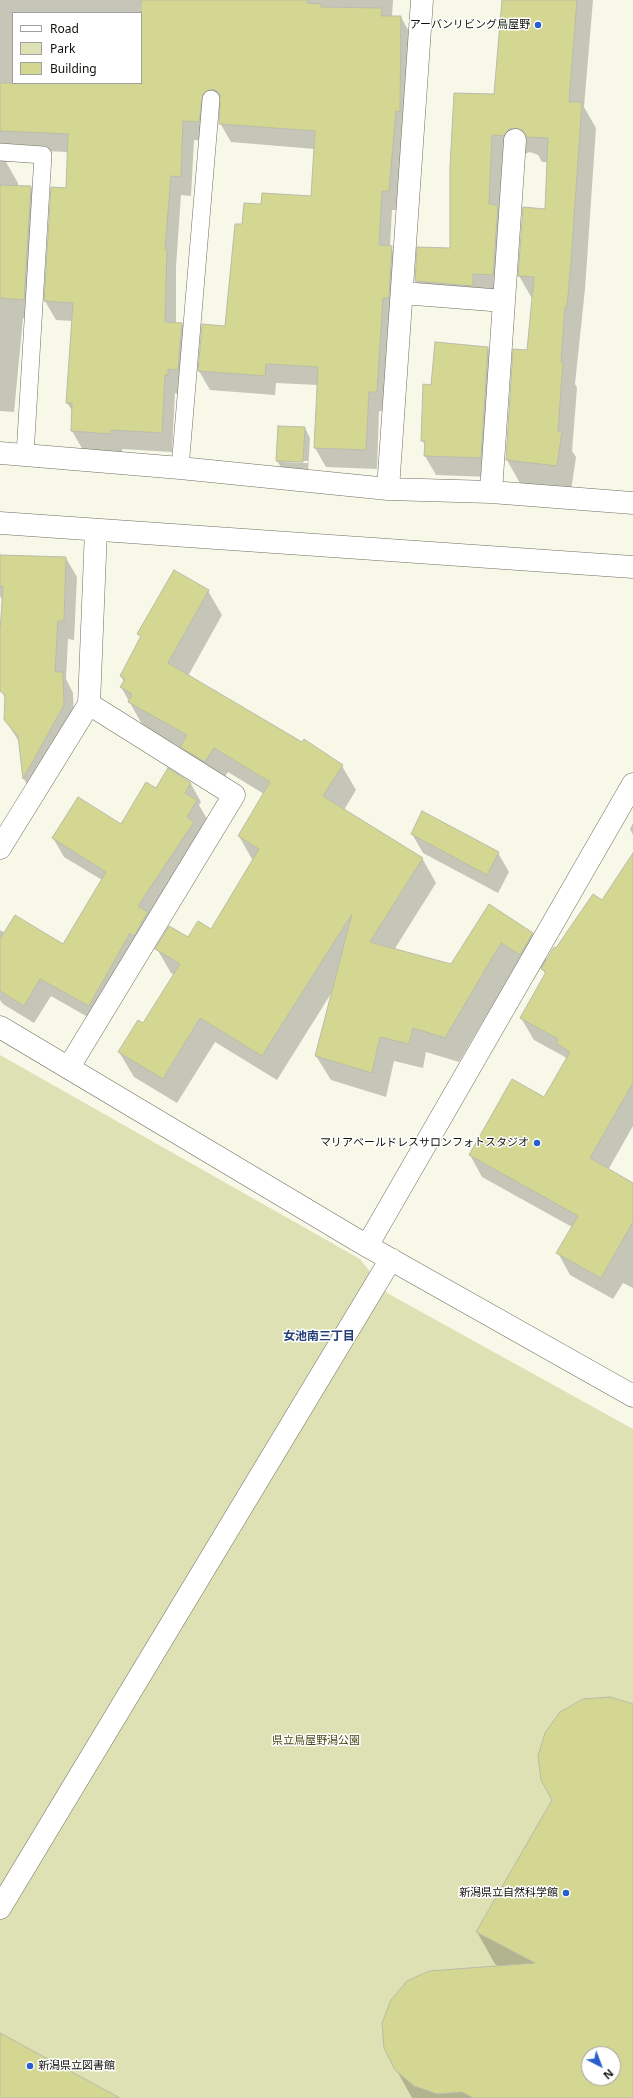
<!DOCTYPE html>
<html>
<head>
<meta charset="utf-8">
<style>
	body { margin:0 }
	#map { position:relative; width:633px; height:2098px; overflow:hidden; background:#f7f8e7; font-family:"Noto Sans",sans-serif }
	canvas { display:block }
	.legend { position:absolute; left:12px; top:12px; width:130px; height:72px; box-sizing:border-box; background:#fff; border:1px solid #a0a09e; margin:0; padding:5px 7px; list-style:none; font-size:12px; color:#12120c }
	.legend li { display:flex; align-items:center; gap:8px; height:20px }
	.legend b { width:20px; border:1px solid #a0a09e }
	.north { position:absolute; left:581px; top:2046px; width:40px; height:40px; box-sizing:border-box; background:#fff; border:1px solid #a0a09e; border-radius:50%; rotate:138deg; font-size:11px; font-weight:700; line-height:16px; text-align:center; color:#12120c }
	.north::after { content:''; display:block; margin:auto; width:14px; height:18px; background:#285fcc; clip-path:polygon(50% 0,100% 100%,50% 72%,0 100%) }
</style>
</head>
<body>
<div id="map">
<canvas width="633" height="2098"></canvas>
<ul class="legend">
<li><b style="height:5px;background:#fff"></b>Road</li>
<li><b style="height:11px;background:#dee1b3"></b>Park</li>
<li><b style="height:11px;background:#d4d792"></b>Building</li>
</ul>
<div class="north">N</div>
</div>
<script>
const g = document.querySelector('canvas').getContext('2d');
g.lineJoin = 'round';
function fillPath(path, color) {
  g.fillStyle = color;
  g.fill(path, 'evenodd');
}
function shape(rows) {
  const path = new Path2D();
  for (const r of rows) {
    path.moveTo(r[0], r[1]);
    for (let i = 2; i < r.length; i += 2) path.lineTo(r[i], r[i + 1]);
  }
  return path;
}
function trace(path, color, width, dash) {
  g.strokeStyle = color;
  g.lineWidth = width;
  g.lineCap = dash ? 'butt' : 'round';
  g.setLineDash(dash || []);
  g.stroke(path);
}
function write(font, color, halo, rows, align = 'center') {
  g.font = font + ' "Noto Sans","Noto Sans JP",sans-serif';
  g.lineWidth = 3;
  g.setLineDash([]);
  g.textBaseline = 'middle';
  g.strokeStyle = halo;
  g.fillStyle = color;
  for (const [text, x, y, turn = 0] of rows) {
    g.save();
    g.translate(x, y);
    g.rotate((+turn || 0) * Math.PI / 180);
    g.textAlign = isNaN(turn) ? turn : align;
    if (halo) g.strokeText(text, 0, 0);
    g.fillText(text, 0, 0);
    g.restore();
  }
}
const green = shape([
	[0,1055,360,1259,387,1293,633,1429,633,2098,0,2098],
	[589,2054,613,2054,613,2078,589,2078]
]);
const shadow = shape([
	[0,0,393,0,392,17,401,17,412,37,400,210,392,210,390,247,403,266,388,411,379,411,377,469,326,467,315,448,318,385,276,383,275,395,210,390,199,371,226,327,243,225,262,205,312,197,315,149,231,142,220,123,221,109,213,113,210,141,194,140,191,196,181,195,176,267,176,323,182,324,193,343,178,394,175,393,172,452,122,449,122,452,83,450,72,431,73,412,67,403,72,321,56,320,45,301,52,188,67,189,68,152,22,150,21,161,6,162,18,183,18,187,31,187,42,206,35,319,23,318,14,412,0,411],
	[13,13,141,13,141,83,13,83],
	[503,0,593,0,584,107,596,128,585,289,575,384,577,388,572,451,576,457,571,491,521,485,507,460,514,350,528,351,533,300,519,276,546,210,548,162,542,162,538,155,530,152,524,154,507,299,487,299,487,311,430,306,416,281,418,248,451,249,495,95],
	[488,348,499,367,491,477,436,475,425,456,426,447,422,440,432,386],
	[305,428,310,438,308,472,283,470,277,461],
	[282,460,308,461,308,463,282,462],
	[0,556,66,558,77,577,74,640,68,639,66,679,73,693,74,725,34,797,24,779,20,743,5,720,6,699,0,689,3,601,0,596],
	[208,591,222,615,188,676,342,766,356,790,344,810,422,858,436,883,394,950,451,965,489,906,532,934,547,960,603,902,633,855,633,1126,608,1170,633,1184,633,1288,623,1283,613,1299,570,1275,558,1253,572,1227,482,1177,470,1155,544,1098,567,1060,565,1057,534,1040,521,1018,546,975,541,967,534,979,515,967,459,1062,426,1052,423,1068,394,1061,386,1097,331,1080,316,1056,332,992,277,1080,215,1042,177,1103,134,1077,119,1052,143,1024,174,975,171,973,157,949,211,931,253,861,239,836,264,794,228,772,219,786,196,771,183,749,143,726,121,687,124,682,121,676,141,638,139,634],
	[168,769,191,784,201,802,199,805,207,819,100,1024,51,996,34,1023,3,1004,0,1000,0,930,5,933,64,945,102,880,64,857,53,838,121,826,156,789],
	[423,812,498,853,509,872,498,893,423,853,412,834],
	[633,823,633,835,630,829],
	[633,1705,633,2098,412,2098,396,2069,501,1967,495,1964,477,1932],
	[589,2054,613,2054,613,2078,589,2078]
]);
const building = shape([
	[141,0,308,0,307,3,321,4,321,7,382,8,381,16,401,16,400,112,396,111,389,191,382,191,379,245,392,246,389,298,383,298,377,392,369,392,366,450,314,448,318,367,266,364,265,376,198,371,202,324,225,326,235,224,242,224,244,203,261,204,262,193,311,196,315,131,219,124,220,95,217,91,211,89,203,94,199,122,183,121,181,177,171,176,165,249,167,249,165,322,182,323,178,370,168,369,168,375,165,375,162,433,111,430,111,434,71,431,72,403,66,403,73,303,44,301,51,187,66,188,68,134,0,131,0,83,141,83,141,0],
	[502,0,577,0,569,102,582,102,571,263,567,307,565,307,561,362,563,362,558,431,562,431,557,466,506,460,513,349,527,350,534,277,518,276,523,207,545,209,548,138,527,137,522,130,515,128,509,129,504,136,492,135,489,204,498,205,493,275,473,274,473,286,415,281,417,247,450,248,450,167,454,93,494,94,502,0],
	[0,185,31,186,24,300,0,298,0,185],
	[435,342,488,347,481,458,424,456,425,441,421,441,423,384,431,385,435,342],
	[278,426,305,427,303,462,276,461,278,426],
	[0,555,66,557,64,621,58,621,55,672,63,672,64,705,23,779,18,736,4,720,5,695,0,691,0,632,3,586,0,586,0,555],
	[174,570,209,590,168,663,302,742,304,739,343,765,323,796,423,858,370,942,451,964,489,904,533,933,520,955,501,943,445,1038,413,1028,409,1044,380,1037,372,1073,315,1056,352,914,262,1056,200,1018,163,1079,118,1052,138,1020,143,1023,180,964,155,949,169,926,188,937,198,921,211,929,259,849,238,836,270,782,214,748,205,762,180,747,187,735,128,702,132,694,120,687,125,679,120,676,141,636,137,634,174,570],
	[168,768,191,783,185,793,197,800,187,817,194,822,138,906,148,912,134,936,130,933,89,1006,40,979,24,1006,0,991,0,939,15,915,63,944,106,872,52,838,78,797,121,824,146,782,156,788,168,768],
	[422,811,499,852,487,875,411,834,422,811],
	[633,853,633,1083,590,1158,633,1183,633,1222,601,1278,556,1253,578,1216,469,1155,512,1079,544,1097,570,1052,556,1043,558,1039,520,1018,546,972,541,969,554,947,556,948,593,894,602,900,633,853],
	[610,1697,633,1704,633,2098,473,2098,462,2092,437,2094,414,2086,395,2070,384,2048,382,2023,391,2000,407,1981,429,1971,535,1963,476,1932,552,1800,541,1780,538,1756,545,1733,560,1712,583,1699,610,1697],
	[589,2054,613,2054,613,2078,589,2078,589,2054],
	[0,2033,120,2098,0,2098,0,2033]
]);
const lane = shape([
	[0,152,43,155,25,455],
	[180,468,211,99]
]);
const street = shape([
	[402,293,504,301],
	[0,453,180,468,388,489,491,492,633,503],
	[388,489,422,0],
	[491,492,515,140],
	[0,523,633,567],
	[633,784,367,1246,633,1396],
	[0,848,89,704,96,530],
	[0,1027,367,1246],
	[69,1067,234,795,89,704],
	[0,1908,391,1259]
]);
const markers = [
	[538,25,4,"#285fcc"],
	[537,1143,4,"#285fcc"],
	[566,1893,4,"#285fcc"],
	[30,2066,4,"#285fcc"]
];
const poiNames = [
	["アーバンリビング鳥屋野",530,25],
	["マリアベールドレスサロンフォトスタジオ",529,1143],
	["新潟県立自然科学館",558,1893],
	["新潟県立図書館",38,2066,"left"]
];
const parkNames = [
	["県立鳥屋野潟公園",316,1741]
];
const neighbourhoodNames = [
	["女池南三丁目",319,1337]
];
fillPath(green, '#dee1b3');
fillPath(shadow, '#0003');
fillPath(building, '#d4d792');
trace(building, '#babbaa', 1);
trace(lane, '#6e6f60', 18);
trace(street, '#6e6f60', 23);
trace(lane, '#fff', 17);
trace(street, '#fff', 22);
for (const [x, y, r, color] of markers) {
  const dot = new Path2D();
  dot.arc(x, y, r, 0, 2 * Math.PI);
  g.fillStyle = color;
  g.fill(dot);
  trace(dot, '#fff', 1.5);
}
write('11px', '#12120c', '#fff', poiNames, 'right');
write('11px', '#484915', '#fff', parkNames);
write('bold 12px', '#244077', '#fff', neighbourhoodNames);
</script>
</body>
</html>
